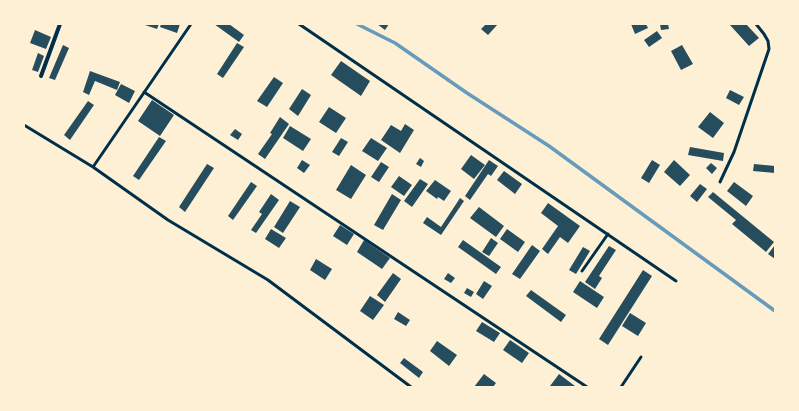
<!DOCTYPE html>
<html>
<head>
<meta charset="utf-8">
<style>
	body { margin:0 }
	#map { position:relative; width:799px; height:411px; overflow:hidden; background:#fdf0d5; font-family:Mulish,sans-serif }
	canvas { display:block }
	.frame { position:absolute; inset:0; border:25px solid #fdf0d5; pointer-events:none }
</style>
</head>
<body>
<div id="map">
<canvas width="799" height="411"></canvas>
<div class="frame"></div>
</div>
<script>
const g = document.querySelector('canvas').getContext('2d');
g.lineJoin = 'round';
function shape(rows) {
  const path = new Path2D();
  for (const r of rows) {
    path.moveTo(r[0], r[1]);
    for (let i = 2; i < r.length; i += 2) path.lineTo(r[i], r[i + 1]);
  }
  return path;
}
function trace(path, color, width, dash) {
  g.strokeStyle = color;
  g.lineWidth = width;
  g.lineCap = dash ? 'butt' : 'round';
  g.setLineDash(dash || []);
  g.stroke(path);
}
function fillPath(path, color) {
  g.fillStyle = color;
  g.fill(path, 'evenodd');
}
const stream = shape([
	[357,24,395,43,467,93,549,146,775,311]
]);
const building = shape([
	[142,24,159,24,157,29],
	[161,24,180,24,177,33,160,27],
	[214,24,229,24,244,35,239,42],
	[377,24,389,24,385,30],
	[486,24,498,24,488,35,481,29],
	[631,24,646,24,648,28,635,34],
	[660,24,668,24,669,29,661,30],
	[731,24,746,24,759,38,749,46,730,25],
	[35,30,51,37,46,49,30,43],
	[657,31,662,38,649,47,644,40],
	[237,43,244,47,223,78,217,74],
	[63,45,69,48,55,80,49,78],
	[682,45,693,64,681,70,671,51],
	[38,53,44,56,38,72,32,70],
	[341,61,370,81,361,96,331,75],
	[90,71,120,82,117,90,95,81,89,95,83,92],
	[274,77,283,83,267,107,257,101],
	[121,84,135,91,129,103,115,95],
	[302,89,311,95,298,116,289,109],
	[730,90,744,97,739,105,726,98],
	[152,100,174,115,160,136,138,121],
	[88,101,94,105,70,140,64,135],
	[329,107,346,118,336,133,319,122],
	[710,112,724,123,713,138,698,127],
	[280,117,289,124,265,159,258,154,272,134,270,133],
	[405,124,414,130,400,153,381,140,391,125,401,131],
	[290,126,311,139,303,151,283,138],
	[235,129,242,134,238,140,230,135],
	[159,137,166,141,139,180,133,176],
	[341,138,348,142,339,156,332,152],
	[371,138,387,148,378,161,362,151],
	[690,147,724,153,723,161,688,155],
	[471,155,485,165,474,179,461,169],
	[420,158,424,161,421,167,416,164],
	[302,160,310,165,304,173,297,168],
	[489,160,498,166,491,176,488,174,470,200,465,196],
	[652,160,660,165,649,183,641,178],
	[674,160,690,175,680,186,664,172],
	[381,162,389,167,379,182,371,177],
	[711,163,717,168,712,174,706,168],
	[207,164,214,168,185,212,179,207],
	[754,164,775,166,775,173,753,171],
	[351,165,366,175,351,199,336,190],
	[504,171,522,184,515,194,497,180],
	[399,176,412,185,404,196,391,187],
	[420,179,428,184,412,207,404,201],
	[435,180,451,191,444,201,438,197,437,199,426,191],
	[251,182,257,186,233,220,228,216],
	[734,182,753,196,746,206,727,191],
	[700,184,707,189,697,202,690,196],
	[713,192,774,242,766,252,732,224,736,220,708,197],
	[271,194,279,200,256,233,251,230,262,214,259,212],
	[392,194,401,200,383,230,374,225],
	[460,198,464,201,441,235,423,223,427,217,441,227],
	[290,201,300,207,283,233,274,227],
	[548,203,580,226,568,243,560,237,548,254,542,249,558,226,541,213],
	[479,207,504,226,496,237,470,218],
	[340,225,354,234,347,245,333,236],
	[271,229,286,238,279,248,265,239],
	[507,229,525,242,518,252,500,239],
	[491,238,498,243,489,256,482,252],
	[364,240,390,258,382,269,357,252],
	[463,240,501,267,496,274,458,247],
	[532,245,540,251,520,279,512,274],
	[775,245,775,259,768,254],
	[609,246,616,250,599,276,602,278,595,289,585,282],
	[583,247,590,251,576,274,569,270],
	[316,259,332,269,325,280,310,270],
	[643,270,652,276,608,345,599,339],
	[393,273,401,279,385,302,377,295],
	[448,273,455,278,451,283,444,279],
	[484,281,492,286,483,299,476,294],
	[580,281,604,297,597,308,573,292],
	[467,288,474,292,471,297,464,293],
	[531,290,566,315,561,322,526,296],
	[370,296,384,305,373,320,360,311],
	[398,312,410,320,406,326,394,319],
	[630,313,646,323,638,336,622,326],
	[482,322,500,333,494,342,476,331],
	[510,340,529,353,522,363,503,350],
	[437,341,457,355,449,366,430,351],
	[404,358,423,372,419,378,400,363],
	[484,374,496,383,493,387,474,387],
	[559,374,575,386,574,387,550,386]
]);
const service = shape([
	[191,24,93,167,168,220,268,280,411,387],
	[299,24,676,281],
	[144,92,587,387],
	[24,125,93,167],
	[720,182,734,152,769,49,768,41,764,34,756,24],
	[582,271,608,234],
	[621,387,641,357]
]);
const minor = shape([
	[41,76,60,24]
]);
trace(stream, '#669bbc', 3.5);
fillPath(building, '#264d5e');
trace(service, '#003049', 3);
trace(minor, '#003049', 4);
</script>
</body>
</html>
